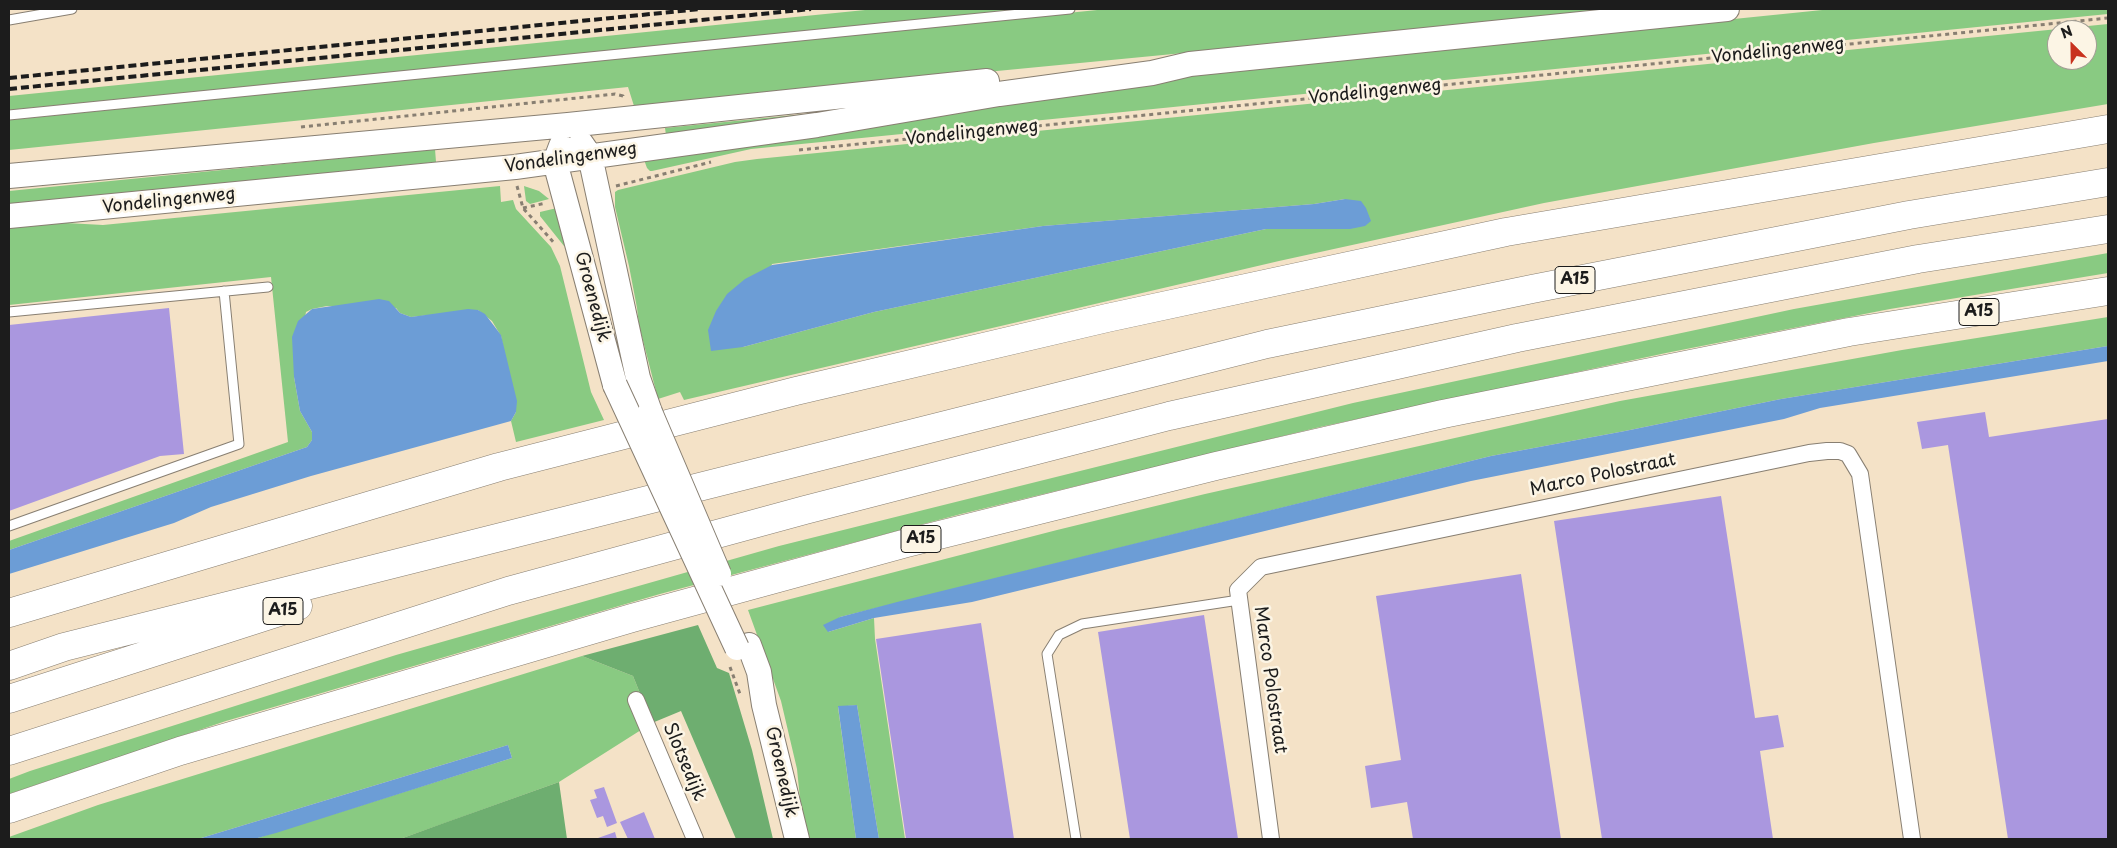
<!DOCTYPE html>
<html>
<head>
<meta charset="utf-8">
<style>
	body { margin:0 }
	#map { position:relative; width:2117px; height:848px; overflow:hidden; background:#f4e2c7; font-family:"Playpen Sans",sans-serif }
	canvas { display:block }
	.frame { position:absolute; inset:0; border:10px solid #1c1c1c; pointer-events:none }
	.north { position:absolute; left:2047px; top:20px; width:50px; height:50px; box-sizing:border-box; background:#fcf5e5; border:1px solid #a29e95; border-radius:50%; rotate:337deg; font-size:14px; font-weight:700; line-height:20px; text-align:center; color:#1c1c1c }
	.north::after { content:''; display:block; margin:auto; width:18px; height:22px; background:#c8321e; clip-path:polygon(50% 0,100% 100%,50% 72%,0 100%) }
</style>
</head>
<body>
<div id="map">
<canvas width="2117" height="848"></canvas>
<div class="frame"></div>
<div class="north">N</div>
</div>
<script>
const g = document.querySelector('canvas').getContext('2d');
g.lineJoin = 'round';
function fillPath(path, color) {
  g.fillStyle = color;
  g.fill(path, 'evenodd');
}
function shape(rows) {
  const path = new Path2D();
  for (const r of rows) {
    path.moveTo(r[0], r[1]);
    for (let i = 2; i < r.length; i += 2) path.lineTo(r[i], r[i + 1]);
  }
  return path;
}
function trace(path, color, width, dash) {
  g.strokeStyle = color;
  g.lineWidth = width;
  g.lineCap = dash ? 'butt' : 'round';
  g.setLineDash(dash || []);
  g.stroke(path);
}
function write(font, color, halo, rows, align = 'center') {
  g.font = font + ' "Playpen Sans",sans-serif';
  g.lineWidth = 5;
  g.setLineDash([]);
  g.textBaseline = 'middle';
  g.strokeStyle = halo;
  g.fillStyle = color;
  for (const [text, x, y, turn = 0] of rows) {
    g.save();
    g.translate(x, y);
    g.rotate((+turn || 0) * Math.PI / 180);
    g.textAlign = isNaN(turn) ? turn : align;
    if (halo) g.strokeText(text, 0, 0);
    g.fillText(text, 0, 0);
    g.restore();
  }
}
const green = shape([
	[875,9,1030,9,9,110,9,96],
	[1107,9,1640,9,634,106,628,87,9,150,9,120],
	[1832,9,2108,9,2108,14,751,149,652,171,650,171,647,168,643,157,665,158,683,156,1175,76],
	[2108,24,2108,104,1874,143,1544,203,1279,261,684,400,680,392,658,399,639,325,637,308,629,266,615,207,615,192,618,190,735,162,757,159],
	[2057,30,2087,30,2087,60,2057,60],
	[1345,199,1350,229,1266,229,874,312,743,347,772,264,1043,226,1314,204],
	[1014,83,1015,88,900,108,775,124,666,135,665,128,904,104,941,93,941,89],
	[435,149,436,162,9,205,9,191],
	[500,186,501,202,513,200,516,209,551,247,560,266,591,392,604,420,516,442,511,421,516,412,501,336,492,321,478,310,411,317,400,313,396,308,327,306,312,309,306,312,294,377,300,411,312,432,312,440,307,447,9,550,9,541,288,442,271,277,9,305,9,225,48,222,103,225],
	[524,186,539,191,549,199,530,204,526,201],
	[557,208,564,227,564,246,540,216,540,212],
	[2108,253,2108,273,1890,309,1666,353,1320,427,961,514,660,594,226,721,9,794,9,779,30,771,396,655,779,546,1353,403,1794,309],
	[2108,317,2108,346,1781,399,1625,431,1491,456,840,617,828,632,874,618,875,639,905,839,879,839,857,705,838,707,856,839,809,839,800,799,797,769,781,701,748,610,1057,530,1205,494,1620,401,1902,350],
	[582,656,633,676,652,723,559,782,400,839,254,839,512,758,508,745,198,839,9,839,9,837,98,805]
]);
const forest = shape([
	[698,625,717,668,729,673,752,750,773,839,736,839,681,711,652,723,633,676,582,656],
	[559,782,567,839,400,839,444,823]
]);
const water = shape([
	[1345,199,1361,201,1366,208,1371,221,1365,226,1350,229,1266,229,874,312,743,347,711,351,708,330,716,311,727,294,745,279,772,265,1043,226,1314,204],
	[379,299,389,301,400,313,411,317,468,309,478,310,485,314,501,335,517,401,516,412,511,421,311,476,211,507,174,523,9,574,9,550,307,447,312,440,312,432,300,411,294,377,292,337,298,321,312,309],
	[2108,346,2108,361,1820,408,1784,419,1471,481,972,602,874,618,828,632,823,625,840,617,901,601,1491,456,1625,431,1781,399],
	[857,705,879,839,856,839,838,706],
	[508,745,512,758,276,833,254,839,198,839]
]);
const building = shape([
	[169,308,184,454,160,456,9,511,9,325],
	[1985,412,1989,437,2108,419,2108,839,2008,839,1948,445,1922,449,1917,422],
	[1721,496,1755,718,1778,715,1784,747,1760,751,1773,839,1602,839,1554,521],
	[1521,574,1561,839,1413,839,1407,802,1371,808,1365,766,1401,760,1376,596],
	[1204,615,1238,839,1130,839,1098,632],
	[981,623,1014,839,906,839,876,639],
	[604,787,617,823,607,827,603,816,597,818,590,800,597,798,594,790],
	[644,812,655,839,628,839,620,822],
	[615,832,617,839,598,839,598,838]
]);
const path = shape([
	[301,127,615,94,623,96,623,99],
	[799,150,2108,18],
	[517,186,523,208,555,244],
	[616,186,711,162],
	[523,208,546,203],
	[730,667,740,694]
]);
const lane = shape([
	[9,20,72,9],
	[9,115,1070,9],
	[9,312,268,287],
	[9,526,239,444,224,291],
	[1076,839,1047,654,1059,635,1082,624,1239,600]
]);
const street = shape([
	[636,700,695,839],
	[1271,839,1238,590,1261,567,1809,453,1827,451,1840,451,1848,454,1860,474,1912,839]
]);
const secondary = shape([
	[581,143,590,156,638,378,650,412],
	[561,146,555,162,615,385],
	[9,176,568,125,987,81],
	[9,216,515,167,817,125,999,94,1152,73,1190,64,1727,9],
	[749,645,759,672,764,705,797,839]
]);
const highway = shape([
	[9,613,499,467,796,391,1107,318,1506,232,2108,129],
	[9,666,64,647,1267,344,1532,289,1909,215,2108,182],
	[9,699,298,606],
	[9,751,508,591,805,510,1169,416,1517,338,1918,259,2108,229],
	[9,809,180,751,632,618,903,544,1216,466,1443,414,1849,332,2108,291]
]);
const rail = shape([
	[9,78,701,9],
	[9,89,811,9]
]);
const secondaryBridge = shape([
	[615,385,737,648],
	[650,412,719,574]
]);
const shields = [
	[1575,280,40],
	[1979,312,40],
	[921,539,40],
	[283,611,40]
];
const shieldNames = [
	["A15",1575,280],
	["A15",1979,312],
	["A15",921,539],
	["A15",283,611]
];
const streetNames = [
	["Vondelingenweg",1778,51,-6],
	["Vondelingenweg",1375,92,-6],
	["Vondelingenweg",972,133,-6],
	["Vondelingenweg",571,158,-8],
	["Vondelingenweg",169,201,-6],
	["Groenedijk",592,297,75],
	["Marco Polostraat",1603,475,-12],
	["Marco Polostraat",1270,680,82],
	["Slotsedijk",684,762,67],
	["Groenedijk",781,772,77]
];
fillPath(green, '#89ca82');
fillPath(forest, '#6eae70');
fillPath(water, '#6c9dd6');
fillPath(building, '#aa97df');
trace(lane, '#887f72', 11);
trace(street, '#887f72', 18);
trace(secondary, '#887f72', 26);
trace(highway, '#887f72', 29);
trace(path, '#887f72', 3, [4, 4]);
trace(lane, '#fff', 9);
trace(street, '#fff', 16);
trace(secondary, '#fff', 24);
trace(highway, '#fff', 28);
trace(rail, '#1c1c1c', 4, [8, 4]);
trace(secondaryBridge, '#887f72', 26, []);
trace(secondaryBridge, '#fff', 24);
for (const [x, y, w] of shields) {
  const box = new Path2D();
  box.roundRect(x - w / 2, y - 13.5, w, 27, 4);
  g.fillStyle = '#fcf5e5';
  g.fill(box);
  trace(box, '#1c1c1c', 1);
}
write('bold 16px', '#1c1c1c', null, shieldNames);
write('18px', '#1c1c1c', '#fcf5e5', streetNames);
</script>
</body>
</html>
